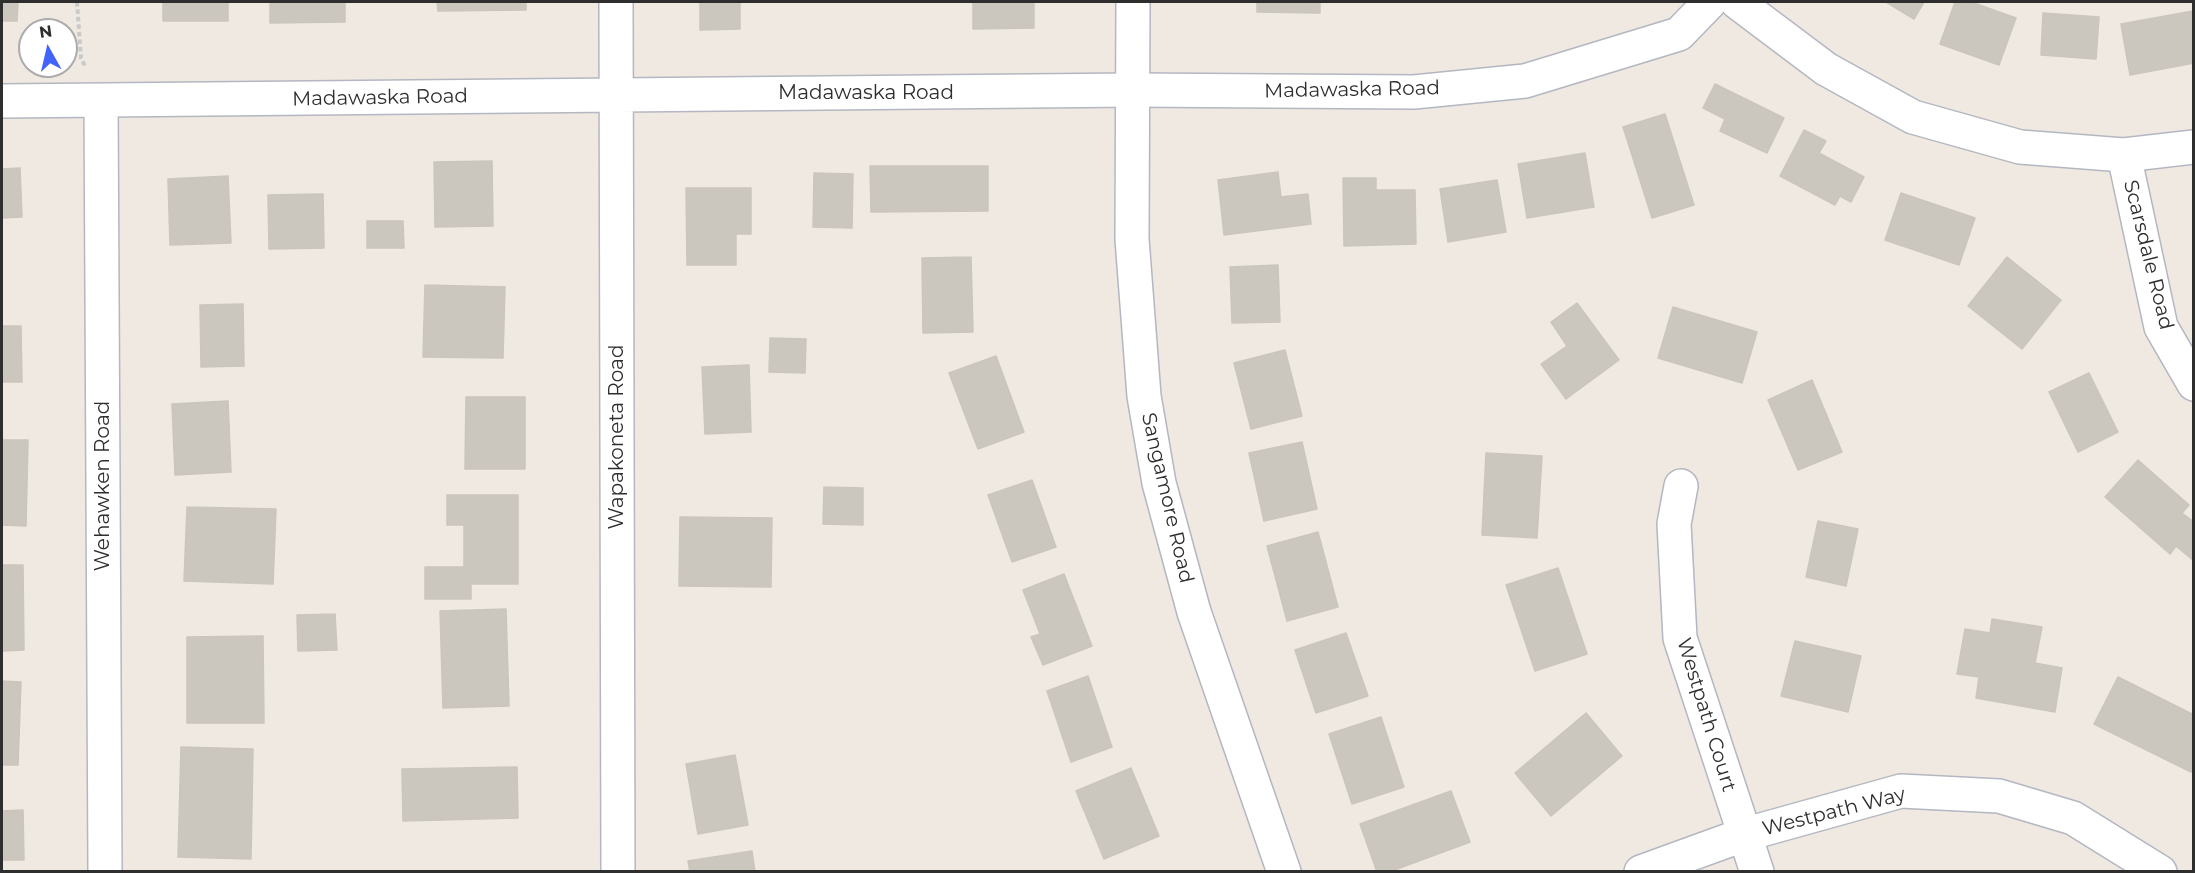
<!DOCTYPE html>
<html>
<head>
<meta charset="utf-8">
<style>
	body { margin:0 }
	#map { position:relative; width:2195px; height:873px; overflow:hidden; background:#efe9e1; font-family:Montserrat,sans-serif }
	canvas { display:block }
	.frame { position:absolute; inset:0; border:3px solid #2e2e2e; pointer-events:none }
	.north { position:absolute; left:18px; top:18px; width:60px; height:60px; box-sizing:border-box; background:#fff; border:2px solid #ababab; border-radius:50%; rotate:352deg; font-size:16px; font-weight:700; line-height:24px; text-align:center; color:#2e2e2e }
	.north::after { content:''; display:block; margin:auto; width:21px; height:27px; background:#4264fb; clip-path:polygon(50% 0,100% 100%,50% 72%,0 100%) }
</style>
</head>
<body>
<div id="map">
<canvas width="2195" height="873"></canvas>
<div class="frame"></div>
<div class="north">N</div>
</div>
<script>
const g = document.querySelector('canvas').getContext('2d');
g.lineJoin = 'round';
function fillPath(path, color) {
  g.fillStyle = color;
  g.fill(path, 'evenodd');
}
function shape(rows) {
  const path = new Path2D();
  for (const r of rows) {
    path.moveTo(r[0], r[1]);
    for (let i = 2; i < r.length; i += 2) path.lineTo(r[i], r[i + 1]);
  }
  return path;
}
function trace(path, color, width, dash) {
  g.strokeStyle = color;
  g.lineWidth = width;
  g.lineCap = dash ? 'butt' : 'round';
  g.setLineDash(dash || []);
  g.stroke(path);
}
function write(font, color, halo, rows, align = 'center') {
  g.font = font + ' Montserrat,sans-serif';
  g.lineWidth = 4.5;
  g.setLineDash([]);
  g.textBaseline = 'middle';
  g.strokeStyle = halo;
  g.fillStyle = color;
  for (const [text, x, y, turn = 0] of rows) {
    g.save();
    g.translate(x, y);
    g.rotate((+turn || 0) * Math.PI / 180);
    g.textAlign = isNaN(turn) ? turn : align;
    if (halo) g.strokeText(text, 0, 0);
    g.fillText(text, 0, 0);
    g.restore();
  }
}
const building = shape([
	[2,2,18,2,17,21,2,21,2,2],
	[163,2,228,2,228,21,163,21,163,2],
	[270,2,345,2,345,22,270,23,270,2],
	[437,2,526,2,526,10,438,11,437,2],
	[700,2,740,2,740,29,700,30,700,2],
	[973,2,1034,2,1034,28,973,29,973,2],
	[1257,2,1320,2,1320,13,1257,12,1257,2],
	[1886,2,1924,2,1914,19,1886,2],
	[1955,2,1971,2,2016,18,1999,65,1940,44,1955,2],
	[2193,11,2194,63,2130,75,2121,24,2193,11],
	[2043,13,2099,17,2096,59,2041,55,2043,13],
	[1715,84,1784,118,1767,153,1720,131,1725,119,1703,108,1715,84],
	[1665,114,1694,205,1652,218,1623,127,1665,114],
	[1804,130,1826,141,1819,153,1864,177,1851,202,1840,196,1835,205,1780,176,1804,130],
	[1585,153,1594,207,1527,218,1518,164,1585,153],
	[492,161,493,226,435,227,434,162,492,161],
	[870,166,988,166,988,211,871,212,870,166],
	[20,168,22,217,2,218,2,169,20,168],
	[1278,172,1281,197,1308,194,1311,224,1224,235,1218,180,1278,172],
	[814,173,853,174,852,228,813,227,814,173],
	[228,176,231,243,170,245,168,179,228,176],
	[1343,178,1376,178,1376,190,1415,190,1416,244,1344,246,1343,178],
	[1497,180,1506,232,1448,242,1440,189,1497,180],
	[686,188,751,188,751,234,736,234,736,265,687,265,686,188],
	[1901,193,1975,218,1959,265,1885,240,1901,193],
	[323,194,324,248,269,249,268,195,323,194],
	[367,221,403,221,404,248,367,248,367,221],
	[971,257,973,332,923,333,922,258,971,257],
	[2007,257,2061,300,2022,349,1968,306,2007,257],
	[1278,265,1280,322,1232,323,1230,267,1278,265],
	[425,285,505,287,503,358,423,357,425,285],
	[1577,303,1619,360,1566,399,1541,364,1567,346,1551,322,1577,303],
	[243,304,244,366,201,367,200,305,243,304],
	[1673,307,1757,332,1742,383,1658,358,1673,307],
	[2,326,21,326,22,382,2,382,2,326],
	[770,338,806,339,805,373,769,372,770,338],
	[1285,350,1302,416,1251,429,1234,363,1285,350],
	[996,356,1024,432,978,449,949,373,996,356],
	[749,365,751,432,705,434,702,367,749,365],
	[2089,373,2118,432,2078,452,2049,392,2089,373],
	[1812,380,1842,452,1798,470,1768,400,1812,380],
	[466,397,525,397,525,469,465,469,466,397],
	[228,401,231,472,175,475,172,404,228,401],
	[2,440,28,440,26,526,2,525,2,440],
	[1302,442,1317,509,1264,521,1249,453,1302,442],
	[1486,453,1542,456,1537,538,1482,535,1486,453],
	[2138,460,2189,505,2182,513,2194,522,2194,561,2176,546,2170,554,2105,497,2138,460],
	[1032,480,1056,547,1012,562,988,495,1032,480],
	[824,487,863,488,863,525,823,524,824,487],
	[447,495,518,495,518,584,471,584,471,599,425,599,425,567,464,567,464,525,447,525,447,495],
	[187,507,276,509,273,584,184,581,187,507],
	[680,517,772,518,771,587,679,586,680,517],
	[1818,521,1858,529,1846,586,1806,577,1818,521],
	[1318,532,1338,607,1287,621,1267,546,1318,532],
	[2,565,23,565,24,650,2,651,2,565],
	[1558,568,1587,654,1535,671,1506,585,1558,568],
	[1064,574,1092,646,1043,665,1031,637,1040,634,1023,590,1064,574],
	[506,609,509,706,443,708,440,611,506,609],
	[335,614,337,650,298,651,297,615,335,614],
	[1992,619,2042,627,2035,663,2062,668,2055,712,1976,698,1979,677,1957,674,1965,629,1990,633,1992,619],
	[1346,633,1368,696,1316,713,1295,650,1346,633],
	[263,636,264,723,187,723,187,637,263,636],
	[1795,641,1861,656,1848,712,1781,696,1795,641],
	[1088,676,1112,747,1071,762,1047,691,1088,676],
	[2118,677,2194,715,2194,768,2191,772,2094,724,2118,677],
	[2,681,21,682,18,765,2,765,2,681],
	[1586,713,1622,756,1551,816,1515,773,1586,713],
	[1381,717,1404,787,1352,804,1329,734,1381,717],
	[181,747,253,749,251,859,178,857,181,747],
	[735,755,748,825,698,834,686,764,735,755],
	[517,767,518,818,403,821,402,769,517,767],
	[1131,768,1159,836,1104,859,1076,791,1131,768],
	[1451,791,1470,842,1389,872,1377,872,1360,824,1451,791],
	[23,810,24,860,2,860,2,811,23,810],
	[752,851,755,872,690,872,688,861,752,851]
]);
const path = shape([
	[77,2,81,58,86,68]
]);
const minor = shape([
	[616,2,618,872],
	[1737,2,1826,69,1913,117,2020,147,2124,155,2194,147],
	[2,101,1133,90,1414,92,1525,81,1679,34,1710,2],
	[101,101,105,872],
	[2124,155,2161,327,2194,384],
	[1681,486,1674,524,1680,638,1757,872],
	[1641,872,1743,835,1901,791,1999,796,2073,818,2160,872]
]);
const tertiary = shape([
	[1133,2,1132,239,1144,396,1159,483,1194,612,1284,872]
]);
const streetNames = [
	["Madawaska Road",1352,90,-1],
	["Madawaska Road",866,93],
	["Madawaska Road",380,98,-1],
	["Scarsdale Road",2148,255,76],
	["Wapakoneta Road",617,437,-90],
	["Wehawken Road",103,486,-90],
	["Sangamore Road",1167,498,77],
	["Westpath Court",1706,715,73],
	["Westpath Way",1834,812,-14]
];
fillPath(building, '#cbc7bf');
trace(building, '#cbc5ba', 1.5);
trace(minor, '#b4b7c1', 36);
trace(tertiary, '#b4b7c1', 36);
trace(path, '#c9c9c9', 4, [4.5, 3]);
trace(minor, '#fff', 33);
trace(tertiary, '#fff', 33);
write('20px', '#2e2e2e', '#fff', streetNames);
</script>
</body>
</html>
